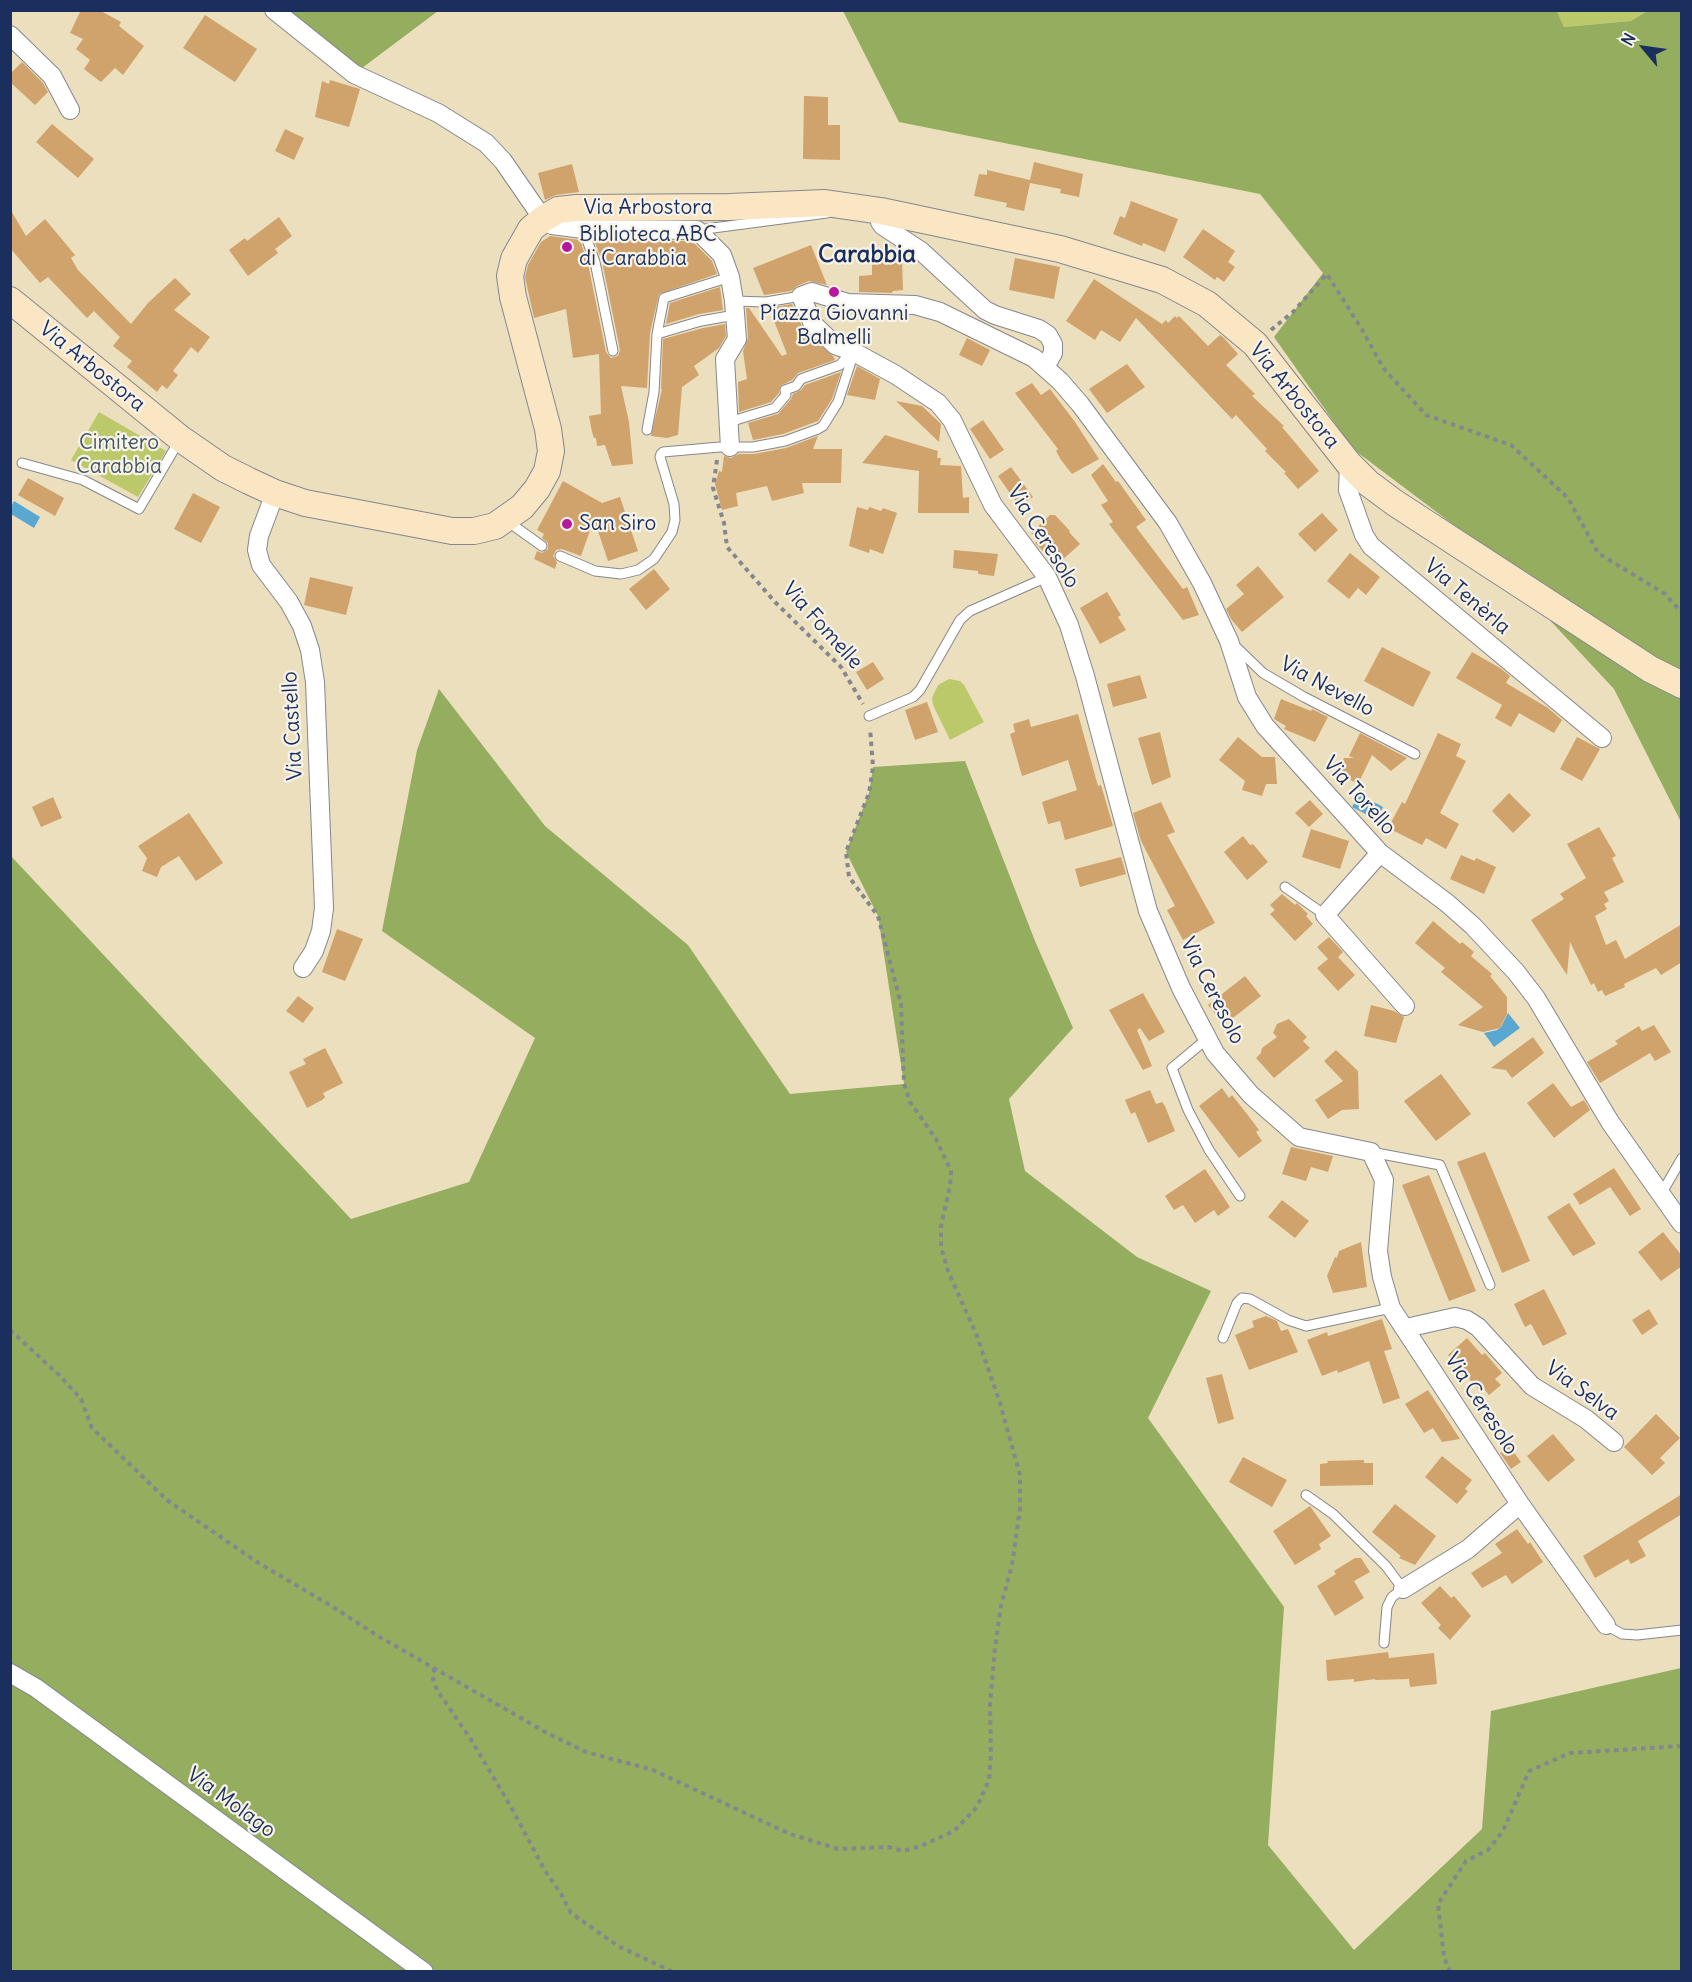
<!DOCTYPE html>
<html>
<head>
<meta charset="utf-8">
<style>
	body { margin:0 }
	#map { position:relative; width:1692px; height:1982px; overflow:hidden; background:#ecdfbd; font-family:Delius,sans-serif }
	canvas { display:block }
	.frame { position:absolute; inset:0; border:12px solid #1b2f5e; pointer-events:none }
	.north { position:absolute; left:1614px; top:18px; width:60px; height:60px; -webkit-text-stroke:4px #f7f3e8; paint-order:stroke; rotate:299deg; font-size:16px; font-weight:700; line-height:24px; text-align:center; color:#1b2f5e }
	.north::after { content:''; display:block; margin:auto; width:21px; height:27px; background:#1b2f5e; clip-path:polygon(50% 0,100% 100%,50% 72%,0 100%) }
</style>
</head>
<body>
<div id="map">
<canvas width="1692" height="1982"></canvas>
<div class="frame"></div>
<div class="north">N</div>
</div>
<script>
const g = document.querySelector('canvas').getContext('2d');
g.lineJoin = 'round';
function fillPath(path, color) {
  g.fillStyle = color;
  g.fill(path, 'evenodd');
}
function shape(rows) {
  const path = new Path2D();
  for (const r of rows) {
    path.moveTo(r[0], r[1]);
    for (let i = 2; i < r.length; i += 2) path.lineTo(r[i], r[i + 1]);
  }
  return path;
}
function trace(path, color, width, dash) {
  g.strokeStyle = color;
  g.lineWidth = width;
  g.lineCap = dash ? 'butt' : 'round';
  g.setLineDash(dash || []);
  g.stroke(path);
}
function write(font, color, halo, rows, align = 'center') {
  g.font = font + ' Delius,sans-serif';
  g.lineWidth = 4.5;
  g.setLineDash([]);
  g.textBaseline = 'middle';
  g.strokeStyle = halo;
  g.fillStyle = color;
  for (const [text, x, y, turn = 0] of rows) {
    g.save();
    g.translate(x, y);
    g.rotate((+turn || 0) * Math.PI / 180);
    g.textAlign = isNaN(turn) ? turn : align;
    if (halo) g.strokeText(text, 0, 0);
    g.fillText(text, 0, 0);
    g.restore();
  }
}
const green = shape([
	[1556,11,1647,11,1631,21,1564,27],
	[99,412,166,451,138,497,71,460],
	[949,679,960,681,964,685,984,722,950,740,933,705,932,698,938,685]
]);
const forest = shape([
	[1556,10,1564,27,1631,21,1647,11,1681,11,1681,822,1614,689,1479,544,1353,449,1274,337,1323,273,1260,194,899,122,843,11],
	[274,11,438,11,354,74],
	[439,689,545,826,688,945,790,1094,904,1084,878,916,846,852,869,793,873,767,965,761,1035,941,1073,1028,1009,1099,1025,1171,1137,1257,1211,1291,1148,1418,1284,1607,1268,1845,1354,1950,1482,1829,1491,1711,1681,1668,1681,1971,11,1971,10,855,351,1219,469,1182,535,1038,382,931,417,750]
]);
const water = shape([
	[14,501,40,517,34,528,11,514,11,507],
	[1359,794,1383,807,1377,820,1352,807],
	[1508,1013,1520,1028,1494,1047,1484,1033,1497,1030,1501,1027]
]);
const building = shape([
	[81,10,99,10,121,22,119,26,144,46,123,75,115,68,101,82,84,69,90,60,76,49,83,39,70,33],
	[205,15,257,49,235,82,183,48],
	[22,62,43,83,48,92,35,105,10,82,10,74],
	[330,80,360,89,349,127,315,117,322,81,329,84],
	[804,96,828,97,828,125,840,125,840,160,803,159],
	[52,124,94,159,78,178,36,142],
	[285,129,304,138,294,160,275,151],
	[1034,162,1083,174,1079,197,1060,193,1061,189,1030,183,1024,211,1006,207,1007,203,974,196,979,174,987,175,987,170,1030,180],
	[572,164,579,192,556,195,545,200,538,173],
	[1131,201,1178,219,1165,252,1143,243,1142,246,1113,234,1120,216,1125,218],
	[10,209,26,236,45,219,75,255,71,258,78,270,131,324,148,303,175,278,191,294,174,310,210,337,198,353,191,347,173,371,178,375,167,389,162,385,157,392,127,367,132,361,113,346,120,337,94,311,87,318,48,277,40,283,10,248],
	[279,217,292,236,275,249,278,253,248,276,229,250,245,238,247,241],
	[1203,229,1235,251,1228,262,1235,267,1224,282,1217,277,1215,280,1183,257],
	[550,236,580,240,588,264,606,352,611,358,618,356,620,350,602,261,594,240,692,241,712,261,717,274,659,294,650,333,647,388,621,386,629,422,633,464,612,466,605,445,597,446,596,438,594,438,592,432,589,416,601,414,599,354,573,358,566,309,534,318,525,277,528,265,541,242],
	[811,245,827,285,809,281,797,286,791,291,764,295,753,268],
	[872,258,902,259,903,290,893,291,892,293,859,292,859,276,872,275],
	[1015,258,1060,267,1054,299,1009,290],
	[1094,279,1162,324,1166,320,1168,323,1175,316,1177,318,1179,316,1208,346,1220,335,1224,338,1238,354,1226,365,1255,394,1252,396,1284,426,1282,427,1319,471,1298,489,1284,473,1286,472,1265,451,1267,449,1236,415,1232,419,1136,318,1120,342,1101,330,1095,340,1066,321],
	[720,287,723,310,699,314,666,324,670,303],
	[792,304,807,337,809,336,833,356,835,360,798,373,792,380,780,386,779,393,771,402,739,412,738,382,747,379,743,351,748,338,746,308,749,308,782,356,787,354,769,308],
	[725,324,726,336,719,348,694,366,699,375,682,387,678,435,667,438,651,436,662,389,661,389,663,339,703,328],
	[967,338,990,350,982,366,959,355],
	[1127,364,1145,387,1107,413,1089,389],
	[857,366,880,379,875,400,847,395],
	[841,372,832,399,818,421,783,434,753,440,748,423,778,414,791,399,793,394,801,390,805,385],
	[1032,383,1041,395,1050,389,1075,422,1099,459,1072,474,1061,460,1056,451,1058,449,1015,393],
	[896,401,922,406,941,424,939,442],
	[983,420,1004,450,990,459,970,429],
	[885,435,938,451,937,458,941,458,940,465,961,466,963,498,969,497,969,513,918,513,919,471,862,463],
	[818,436,813,449,842,449,841,483,802,483,804,493,772,501,767,486,736,493,738,506,722,510,715,484,719,471,722,472,724,456,731,458,739,454,754,454,786,448],
	[1103,464,1116,482,1118,481,1146,520,1136,527,1183,589,1187,587,1199,615,1183,620,1109,524,1113,522,1101,505,1108,501,1091,475],
	[1011,467,1033,497,1019,506,998,476],
	[28,478,64,498,55,516,18,495],
	[563,481,602,503,620,497,638,551,608,561,594,519,581,556,562,549,556,550,553,556,557,562,555,569,534,559,537,551,542,553,548,549,548,543,542,538,544,534,537,530],
	[193,493,220,507,201,543,174,529],
	[857,507,868,510,869,507,881,511,883,508,897,513,883,554,870,549,869,553,849,546],
	[1322,513,1338,530,1315,552,1298,534],
	[1050,515,1055,515,1070,531,1069,532,1080,544,1060,562,1054,562,1035,543,1038,540,1031,533],
	[954,550,998,554,994,576,978,574,978,571,953,568],
	[1350,553,1380,577,1366,595,1358,588,1349,599,1327,581],
	[1258,566,1284,597,1242,632,1231,619,1226,609,1244,594,1236,585],
	[654,569,670,589,646,610,629,589],
	[310,577,353,587,346,615,304,605],
	[1107,592,1121,615,1118,617,1126,630,1100,644,1080,608],
	[1382,647,1431,672,1413,707,1364,681],
	[1472,652,1500,668,1510,676,1506,683,1548,708,1562,720,1554,733,1519,713,1511,727,1495,718,1502,705,1456,678],
	[873,662,884,679,867,690,856,672],
	[1140,675,1147,698,1113,707,1107,684],
	[1281,699,1311,711,1312,709,1328,717,1315,742,1284,729,1286,726,1274,719],
	[927,702,938,732,915,740,905,710],
	[1078,714,1098,786,1101,785,1113,826,1065,840,1060,821,1048,824,1042,802,1077,790,1068,760,1022,776,1010,734,1015,732,1013,724,1029,719,1031,727],
	[1160,732,1171,777,1152,785,1138,738],
	[1360,733,1407,758,1391,771,1372,755,1358,784,1337,773,1344,758,1354,758,1349,756],
	[1438,733,1461,744,1456,756,1466,761,1440,813,1459,824,1446,849,1426,838,1422,845,1388,828,1402,802,1405,804],
	[1238,737,1262,757,1275,757,1277,784,1266,784,1262,796,1242,790,1245,781,1219,760],
	[1577,737,1600,749,1582,781,1560,769],
	[1509,793,1531,815,1513,833,1492,811],
	[53,797,62,818,41,827,32,807],
	[1310,800,1323,814,1309,827,1295,813],
	[1161,802,1175,832,1167,835,1215,923,1183,940,1167,910,1175,906,1141,841,1133,813],
	[189,813,223,863,196,881,179,856,161,867,157,877,142,871,147,858,138,846],
	[1599,827,1616,856,1612,858,1624,882,1604,892,1609,901,1604,904,1607,909,1595,916,1606,945,1616,940,1625,959,1682,924,1682,962,1661,975,1656,968,1624,984,1625,987,1605,996,1602,990,1598,992,1594,983,1591,985,1570,942,1567,975,1531,920,1564,899,1560,894,1586,878,1567,844],
	[1311,829,1349,841,1340,869,1302,857],
	[1243,836,1250,845,1253,844,1268,862,1247,880,1224,852],
	[1461,855,1475,861,1476,858,1496,867,1484,894,1450,879],
	[1121,857,1126,874,1080,887,1075,869],
	[1282,894,1295,905,1297,903,1308,914,1306,916,1313,924,1295,941,1270,914,1275,910,1270,905],
	[1433,921,1460,944,1462,942,1474,952,1471,956,1492,974,1490,976,1507,997,1507,1014,1500,1028,1483,1032,1458,1025,1483,1007,1441,972,1445,968,1415,943],
	[337,929,363,939,345,981,322,972],
	[1329,937,1343,952,1338,957,1355,975,1338,991,1317,968,1328,959,1317,947],
	[1245,976,1261,996,1224,1025,1208,1005],
	[1143,993,1165,1032,1149,1041,1140,1028,1137,1030,1152,1066,1143,1070,1109,1010],
	[298,996,314,1008,303,1023,286,1011],
	[1371,1005,1394,1011,1404,1017,1396,1043,1364,1036],
	[1289,1019,1307,1037,1303,1041,1310,1048,1274,1078,1256,1058,1261,1053,1262,1048,1277,1037,1273,1033,1277,1024],
	[1654,1025,1671,1052,1655,1061,1650,1053,1600,1083,1587,1062,1618,1044,1615,1041,1639,1026,1642,1031],
	[1533,1037,1544,1053,1512,1078,1506,1070,1491,1068],
	[325,1048,343,1083,323,1093,325,1097,322,1100,307,1108,289,1072,306,1064,303,1059],
	[1336,1050,1358,1071,1359,1109,1342,1110,1328,1119,1315,1100,1343,1081,1324,1061],
	[1441,1074,1471,1114,1436,1141,1404,1101],
	[1553,1083,1571,1107,1584,1100,1590,1110,1554,1138,1527,1103],
	[1222,1088,1229,1098,1232,1095,1247,1114,1259,1130,1256,1132,1262,1141,1239,1158,1199,1106],
	[1150,1090,1156,1104,1162,1102,1165,1106,1175,1131,1148,1143,1135,1112,1131,1114,1125,1100],
	[1291,1147,1333,1156,1328,1172,1311,1167,1306,1181,1282,1174],
	[1485,1152,1530,1261,1502,1273,1457,1162],
	[1614,1168,1641,1209,1630,1216,1610,1187,1580,1205,1573,1194],
	[1205,1169,1230,1207,1218,1216,1214,1210,1195,1223,1183,1205,1174,1210,1165,1196],
	[1429,1175,1476,1291,1449,1301,1402,1185],
	[1282,1200,1309,1221,1295,1238,1268,1217],
	[1569,1203,1596,1244,1573,1256,1547,1217],
	[1663,1232,1682,1256,1682,1266,1661,1281,1638,1252],
	[1361,1242,1367,1287,1333,1293,1327,1276,1335,1257,1337,1258,1339,1251],
	[1544,1289,1567,1334,1543,1346,1531,1324,1525,1327,1514,1304],
	[1649,1309,1658,1324,1642,1335,1632,1320],
	[1266,1316,1277,1321,1281,1331,1288,1329,1298,1352,1249,1370,1235,1335,1254,1327,1252,1321],
	[1382,1319,1392,1349,1384,1351,1400,1398,1383,1404,1369,1361,1338,1373,1337,1370,1322,1376,1307,1340,1327,1332,1328,1336],
	[1467,1338,1482,1355,1485,1353,1502,1373,1495,1379,1501,1385,1489,1395,1484,1389,1480,1391,1448,1355],
	[1222,1374,1234,1419,1218,1424,1206,1378],
	[1428,1390,1460,1439,1442,1442,1433,1428,1424,1433,1405,1404],
	[1656,1414,1680,1438,1660,1458,1665,1463,1652,1475,1624,1447],
	[1553,1434,1575,1460,1548,1482,1527,1456],
	[1509,1446,1521,1462,1511,1469,1500,1453],
	[1442,1456,1472,1480,1465,1489,1468,1491,1457,1504,1425,1477],
	[1243,1457,1287,1480,1272,1507,1229,1482],
	[1364,1460,1364,1463,1373,1463,1373,1485,1320,1486,1320,1464,1328,1463,1327,1461],
	[1682,1494,1682,1514,1638,1541,1646,1556,1631,1564,1628,1559,1595,1578,1583,1556],
	[1395,1504,1436,1536,1415,1565,1399,1558,1401,1556,1372,1532],
	[1310,1506,1331,1536,1319,1544,1321,1549,1295,1565,1273,1531],
	[1517,1529,1528,1544,1530,1542,1543,1562,1512,1584,1506,1575,1482,1588,1471,1573,1502,1553,1495,1544],
	[1355,1558,1361,1558,1370,1572,1354,1581,1364,1598,1335,1616,1317,1586,1336,1574,1334,1571],
	[1440,1586,1451,1598,1454,1596,1471,1616,1450,1640,1438,1628,1441,1625,1421,1603],
	[1388,1652,1389,1658,1434,1653,1437,1684,1410,1687,1409,1679,1375,1680,1375,1679,1354,1682,1354,1679,1328,1681,1327,1679,1326,1660]
]);
const path = shape([
	[1271,330,1293,312,1327,274,1361,328,1384,369,1426,415,1511,445,1568,498,1598,553,1665,594,1682,613],
	[717,460,713,488,724,523,727,547,775,602,841,667,863,704],
	[10,1330,58,1374,81,1399,92,1428,167,1500,257,1562,333,1607,378,1636,547,1733,586,1752,653,1770,790,1834,838,1849,888,1847,903,1851,921,1846,954,1831,977,1807,989,1780,991,1755,990,1705,995,1648,1001,1606,1012,1565,1020,1509,1020,1475,1000,1403,977,1336,948,1271,941,1247,941,1226,950,1186,951,1171,936,1139,910,1102,904,1084,901,1004,878,916,849,877,846,852,869,793,873,767,870,728],
	[434,1668,433,1679,437,1690,470,1738,510,1805,544,1869,561,1894,571,1913,618,1946,673,1972],
	[1450,1972,1444,1957,1438,1904,1466,1861,1488,1850,1503,1831,1529,1771,1570,1753,1682,1746]
]);
const lane = shape([
	[583,229,595,262,613,351],
	[698,230,827,213],
	[734,301,766,302,801,296],
	[657,334,701,321,735,315],
	[729,422,775,408,786,395,785,390,796,386,801,379,840,365,852,351],
	[647,430,654,392,657,334,664,298,730,277],
	[22,463,83,480,139,509,179,441],
	[507,521,542,546],
	[560,556,595,571,621,574,638,570,654,559,672,532,675,520,674,504,660,457,661,454,663,452,720,447,753,447,785,441,818,429,823,426,838,402,854,352],
	[1235,646,1263,673,1304,697,1415,754],
	[869,716,913,697,920,690,960,620,970,611,1047,577],
	[1285,887,1325,915],
	[1208,1038,1172,1068,1188,1110,1209,1150,1240,1196],
	[1371,1152,1440,1165,1490,1285],
	[1660,1196,1682,1158],
	[1223,1338,1237,1303,1242,1298,1250,1299,1288,1320,1306,1326,1391,1308],
	[1306,1495,1333,1514,1386,1566,1403,1589,1392,1597,1387,1607,1384,1643],
	[1606,1625,1622,1634,1637,1635,1682,1630]
]);
const street = shape([
	[274,10,354,74,438,113,486,143,503,161,543,219,552,225,583,229,697,230,722,255,730,277,734,301,737,339,725,359,730,447],
	[10,35,52,76,70,110],
	[881,211,880,222,883,226,921,251,985,310,995,315,1039,329,1048,335,1053,344,1053,353,1045,367],
	[1349,464,1348,490,1364,535,1371,546,1602,738],
	[275,493,259,536,257,550,261,565,289,602,302,626,310,650,315,682,324,908,321,931,314,951,303,968],
	[1380,853,1325,915,1405,1006],
	[1406,1328,1455,1317,1467,1320,1478,1327,1532,1386,1586,1419,1614,1442],
	[1403,1589,1468,1549,1520,1504],
	[1606,1625,1520,1504,1391,1308,1382,1277,1378,1251,1384,1180,1371,1152,1299,1137,1251,1095,1215,1053,1181,988,1148,911,1085,676,1069,625,1047,577,993,505,952,420,938,403,896,375,852,351,835,345,813,324,801,296,812,292,848,303,915,305,940,312,1034,358,1060,381,1080,404,1168,523,1202,583,1229,641,1247,697,1265,726,1380,853,1447,903,1473,926,1516,972,1536,998,1610,1122,1682,1224],
	[10,1673,36,1688,424,1972]
]);
const secondary = shape([
	[10,300,181,439,223,468,249,481,275,493,305,503,452,531,474,531,495,526,522,507,537,489,547,471,551,451,548,429,513,297,510,276,514,259,531,229,543,219,558,210,577,208,729,207,825,203,881,211,1060,249,1162,280,1207,304,1255,344,1349,464,1368,483,1395,503,1650,669,1682,685]
]);
const markers = [
	[567,247,6,"#b5179e"],
	[834,292,6,"#b5179e"],
	[567,524,6,"#b5179e"]
];
const streetNames = [
	["Via Arbostora",648,208],
	["Via Arbostora",92,367,39],
	["Via Arbostora",1294,396,51],
	["Via Ceresolo",1043,537,58],
	["Via Tenèrla",1467,597,40],
	["Via Fomelle",822,626,48],
	["Via Nevello",1327,687,28],
	["Via Castello",293,726,-93],
	["Via Torello",1359,796,48],
	["Via Ceresolo",1212,991,63],
	["Via Selva",1582,1391,36],
	["Via Ceresolo",1481,1404,57],
	["Via Molago",231,1803,36]
];
const poiNames = [
	["Biblioteca ABC",579,235],
	["di Carabbia",579,259],
	["Piazza Giovanni",834,314,"center"],
	["Balmelli",834,338,"center"],
	["San Siro",579,524]
];
const parkNames = [
	["Cimitero",119,443],
	["Carabbia",119,467]
];
const quarterNames = [
	["Carabbia",867,255]
];
fillPath(green, '#bbc96b');
fillPath(forest, '#94ad5f');
fillPath(water, '#58a8d2');
fillPath(building, '#d0a26c');
trace(lane, '#84878e', 11);
trace(street, '#84878e', 20);
trace(secondary, '#84878e', 28);
trace(path, '#84878e', 4, [4.5, 4.5]);
trace(lane, '#fff', 9);
trace(street, '#fff', 18);
trace(secondary, '#fbe6c4', 26);
for (const [x, y, r, color] of markers) {
  const dot = new Path2D();
  dot.arc(x, y, r, 0, 2 * Math.PI);
  g.fillStyle = color;
  g.fill(dot);
  trace(dot, '#f7f3e8', 2);
}
write('21px', '#1b2f5e', '#f7f3e8', streetNames);
write('21px', '#1b2f5e', '#f7f3e8', poiNames, 'left');
write('21px', '#435661', '#f7f3e8', parkNames);
write('bold 24px', '#1b2f5e', '#f7f3e8', quarterNames);
</script>
</body>
</html>
